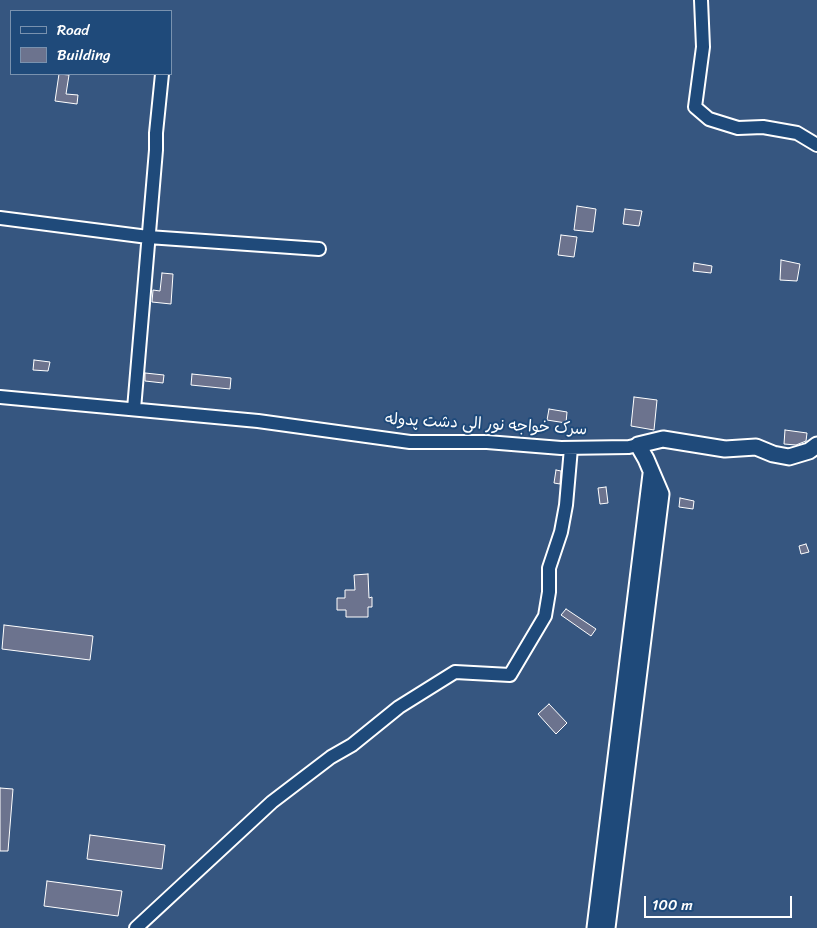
<!DOCTYPE html>
<html>
<head>
<meta charset="utf-8">
<style>
	body { margin:0 }
	#map { position:relative; width:817px; height:928px; overflow:hidden; background:#365680; font-family:Sriracha,sans-serif }
	canvas { display:block }
	.legend { position:absolute; left:10px; top:10px; width:162px; height:65px; box-sizing:border-box; background:#1f4a7a; border:1px solid #7992af; margin:0; padding:6px 9px; list-style:none; font-size:15px; color:#fff }
	.legend li { display:flex; align-items:center; gap:10px; height:25px }
	.legend b { width:25px; border:1px solid #7992af }
	.scale { position:absolute; left:644px; top:896px; width:148px; height:22px; box-sizing:border-box; border:2px solid #fff; border-top:0; padding-left:6px; font-size:15px; line-height:18px; white-space:nowrap; color:#fff; -webkit-text-stroke:4px #1f4a7a; paint-order:stroke }
</style>
</head>
<body>
<div id="map">
<canvas width="817" height="928"></canvas>
<ul class="legend">
<li><b style="height:6px;background:#1f4a7a"></b>Road</li>
<li><b style="height:14px;background:#6c738e"></b>Building</li>
</ul>
<div class="scale">100 m</div>
</div>
<script>
const g = document.querySelector('canvas').getContext('2d');
g.lineJoin = 'round';
function fillPath(path, color) {
  g.fillStyle = color;
  g.fill(path, 'evenodd');
}
function shape(rows) {
  const path = new Path2D();
  for (const r of rows) {
    path.moveTo(r[0], r[1]);
    for (let i = 2; i < r.length; i += 2) path.lineTo(r[i], r[i + 1]);
  }
  return path;
}
function trace(path, color, width, dash) {
  g.strokeStyle = color;
  g.lineWidth = width;
  g.lineCap = dash ? 'butt' : 'round';
  g.setLineDash(dash || []);
  g.stroke(path);
}
function write(font, color, halo, rows, align = 'center') {
  g.font = font + ' Sriracha,"Playpen Sans Arabic",sans-serif';
  g.lineWidth = 4;
  g.setLineDash([]);
  g.textBaseline = 'middle';
  g.strokeStyle = halo;
  g.fillStyle = color;
  for (const [text, x, y, turn = 0] of rows) {
    g.save();
    g.translate(x, y);
    g.rotate((+turn || 0) * Math.PI / 180);
    g.textAlign = isNaN(turn) ? turn : align;
    if (halo) g.strokeText(text, 0, 0);
    g.fillText(text, 0, 0);
    g.restore();
  }
}
const building = shape([
	[59,74,69,75,66,94,78,95,77,104,55,101,59,74],
	[577,206,596,209,593,232,574,230,577,206],
	[625,209,642,211,639,226,623,224,625,209],
	[561,235,577,237,574,257,558,255,561,235],
	[781,260,800,264,797,281,780,280,781,260],
	[694,263,712,266,711,273,693,271,694,263],
	[162,273,173,274,171,304,152,302,153,290,160,291,162,273],
	[34,360,50,362,48,371,33,370,34,360],
	[145,373,164,375,163,383,145,381,145,373],
	[192,374,231,378,230,389,191,385,192,374],
	[634,397,657,400,654,430,631,426,634,397],
	[549,409,567,412,566,423,547,420,549,409],
	[785,430,807,433,806,441,796,445,784,444,785,430],
	[556,470,561,471,560,484,554,483,556,470],
	[606,487,608,503,600,504,598,488,606,487],
	[680,498,694,501,693,509,679,507,680,498],
	[806,544,809,552,801,554,799,546,806,544],
	[368,574,369,598,372,597,372,607,368,607,368,617,346,617,346,610,337,610,337,598,345,598,345,590,355,590,354,575,368,574],
	[566,609,596,629,591,636,561,615,566,609],
	[4,625,93,636,90,660,2,649,4,625],
	[549,704,567,723,556,734,538,714,549,704],
	[0,788,13,789,8,851,0,851,0,788],
	[90,835,165,845,162,869,87,859,90,835],
	[47,881,122,891,118,916,44,906,47,881]
]);
const minor = shape([
	[701,0,703,47,695,107,709,119,738,128,763,127,797,133,817,145],
	[0,218,148,237,319,249],
	[0,397,258,421,410,442,487,442,561,448,629,447,638,445],
	[134,409,156,150,156,133,162,74],
	[136,928,272,802,331,757,352,745,399,707,455,672,510,675,545,616,549,592,549,568,561,532,566,505,571,448]
]);
const major = shape([
	[595,928,651,474],
	[607,928,661,494,646,459,638,445,663,439,725,449,756,447,773,454,789,457,809,451,817,445]
]);
const streetNames = [
	["سرک خواجه نور الی دشت پدوله",486,425,3]
];
fillPath(building, '#6c738e');
trace(building, '#fff', 1);
trace(minor, '#fff', 16);
trace(major, '#fff', 19);
trace(minor, '#1f4a7a', 12);
trace(major, '#1f4a7a', 15);
write('16px', '#fff', '#1f4a7a', streetNames);
</script>
</body>
</html>
